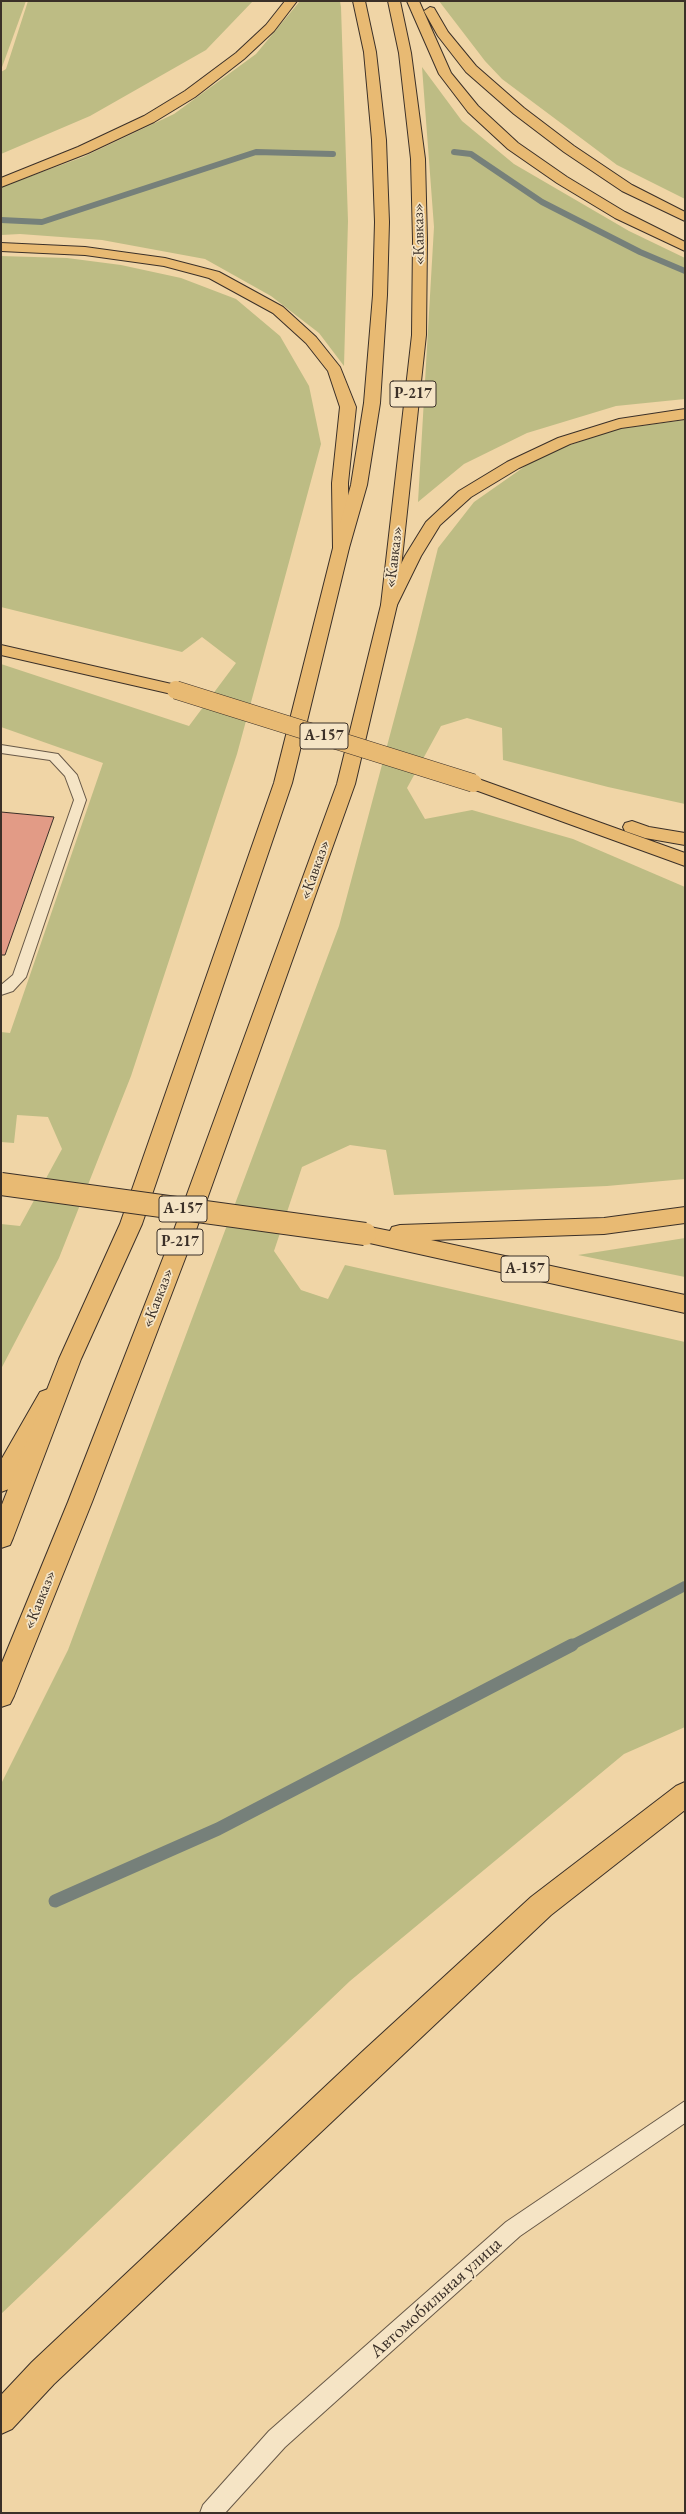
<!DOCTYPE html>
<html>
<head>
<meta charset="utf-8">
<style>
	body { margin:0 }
	#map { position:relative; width:686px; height:2514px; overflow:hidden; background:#f0d5a6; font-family:"EB Garamond",serif }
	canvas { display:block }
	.frame { position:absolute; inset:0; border:2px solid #3b3028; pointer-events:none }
</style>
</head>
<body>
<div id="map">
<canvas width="686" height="2514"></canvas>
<div class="frame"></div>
</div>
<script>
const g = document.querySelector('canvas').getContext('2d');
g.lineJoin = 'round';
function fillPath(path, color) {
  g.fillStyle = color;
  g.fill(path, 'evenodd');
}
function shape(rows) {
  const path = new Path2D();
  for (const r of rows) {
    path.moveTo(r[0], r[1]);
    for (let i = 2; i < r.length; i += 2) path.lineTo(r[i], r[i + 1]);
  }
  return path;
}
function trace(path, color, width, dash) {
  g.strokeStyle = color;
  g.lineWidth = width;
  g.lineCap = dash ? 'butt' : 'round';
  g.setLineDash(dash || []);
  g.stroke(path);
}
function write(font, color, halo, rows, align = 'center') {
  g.font = font + ' "EB Garamond",serif';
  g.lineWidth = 3.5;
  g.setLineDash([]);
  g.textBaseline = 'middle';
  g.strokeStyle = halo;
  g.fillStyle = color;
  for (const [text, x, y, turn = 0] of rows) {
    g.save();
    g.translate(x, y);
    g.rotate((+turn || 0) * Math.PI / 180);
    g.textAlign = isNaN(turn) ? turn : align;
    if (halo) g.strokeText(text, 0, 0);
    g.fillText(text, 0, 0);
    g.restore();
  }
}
const green = shape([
	[1,1,26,1,1,70],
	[28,1,253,1,206,50,90,116,1,154,1,72,6,69],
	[300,1,340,1,341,7,348,221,344,366,319,333,271,296,205,259,102,240,20,234,1,235,1,187,83,157,174,114,256,54],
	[439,1,685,1,685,199,617,165,502,79,485,61],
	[422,67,462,121,514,164,629,231,685,258,685,399,616,406,527,433,464,464,418,502,434,227],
	[1,256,67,258,121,265,181,278,236,299,280,336,309,386,321,444,237,754,131,1076,59,1258,1,1369,1,1224,20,1226,62,1149,48,1117,17,1115,14,1143,1,1142,1,1032,10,1033,103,763,1,727,1,664,189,726,236,663,202,637,182,652,1,607],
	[685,420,685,804,608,787,503,760,502,728,467,718,441,726,407,788,425,819,472,810,573,839,685,887,685,1179,607,1186,394,1195,386,1150,350,1145,302,1167,274,1251,301,1290,328,1299,345,1265,685,1342,685,1727,624,1754,350,1981,1,2314,1,1784,68,1650,339,926,415,641,438,548,474,502,541,455,617,429],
	[685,1238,685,1277,578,1255]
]);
const streamFar2 = shape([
	[454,152,471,154,542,202,640,252,685,271],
	[1,220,42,222,256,152,333,154]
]);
const streamFar1 = shape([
	[570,1646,685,1586]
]);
const stream = shape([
	[55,1901,218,1829,572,1645]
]);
const building = shape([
	[1,812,54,817,5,955,1,955,1,812]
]);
const service = shape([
	[1,745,58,754,77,775,86,800,26,977,13,991,1,995,1,985,13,975,74,800,65,776,50,760,1,753,1,745],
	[685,2101,685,2123,520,2236,285,2447,225,2513,200,2513,203,2505,269,2431,506,2222,685,2101]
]);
const primary = shape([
	[285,1,297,1,274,31,244,59,195,97,154,122,88,153,1,187,1,178,78,147,144,116,185,91,236,53,266,25,285,1],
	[407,1,419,1,451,73,478,106,518,143,567,177,625,212,685,242,685,251,615,218,557,183,508,149,468,112,439,74,407,1],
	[430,7,434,8,448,32,476,66,524,108,574,146,632,185,685,212,685,221,622,191,564,152,514,114,466,72,438,36,424,11,430,7],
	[1,243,85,247,165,258,219,272,283,307,316,337,340,367,356,407,348,483,349,548,347,551,341,553,333,548,332,483,340,407,328,371,306,343,273,313,209,278,164,266,85,255,1,251,1,243],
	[685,409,685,419,621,428,570,444,519,468,471,497,440,525,421,556,395,609,383,609,381,605,405,556,426,522,459,491,507,462,558,438,619,419,685,409],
	[1,645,176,685,182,686,185,690,182,694,176,695,1,655,1,645],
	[473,777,685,853,685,866,467,787,464,783,467,779,473,777],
	[632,821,649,827,685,833,685,845,645,838,625,831,623,827,625,823,632,821],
	[685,1207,685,1223,604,1234,431,1240,685,1295,685,1313,365,1242,357,1240,354,1234,357,1228,365,1226,390,1231,392,1227,400,1225,604,1218,685,1207],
	[48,1389,56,1392,60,1398,9,1489,1,1492,1,1460,40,1392,48,1389],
	[685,1782,685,1810,551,1915,54,2384,12,2429,1,2434,1,2395,32,2362,363,2051,531,1897,676,1786,685,1782]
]);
const trunk = shape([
	[353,1,365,1,376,52,386,140,389,222,387,295,380,403,367,485,349,548,292,783,142,1224,81,1359,13,1538,10,1545,1,1548,1,1507,59,1359,120,1224,274,783,333,548,351,485,364,403,373,295,375,222,372,140,364,52,353,1],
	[388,1,400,1,411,53,425,159,427,240,426,335,397,605,355,784,196,1230,92,1502,14,1696,10,1704,1,1707,1,1665,68,1502,174,1230,337,784,381,605,412,335,413,240,411,159,399,53,388,1]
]);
const primaryBridgeFar1 = shape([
	[176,690,473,783]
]);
const primaryBridge = shape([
	[1,1184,365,1234]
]);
const shields = [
	[413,394,46],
	[324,736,48],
	[183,1209,48],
	[180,1242,46],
	[525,1269,48]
];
const shieldNames = [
	["Р-217",413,394],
	["А-157",324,736],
	["А-157",183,1209],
	["Р-217",180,1242],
	["А-157",525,1269]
];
const streetNames = [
	["«Кавказ»",419,234,-91],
	["«Кавказ»",394,557,-83],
	["«Кавказ»",315,870,-70],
	["«Кавказ»",158,1298,-69],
	["«Кавказ»",40,1600,-68]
];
const nearStreetnames = [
	["Автомобильная улица",436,2298,-42]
];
fillPath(green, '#bdbc84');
trace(streamFar2, '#76807a', 6);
trace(streamFar1, '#76807a', 10);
trace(stream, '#76807a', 13);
fillPath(building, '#e29b86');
trace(building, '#3b3028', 1);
trace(service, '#685948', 2);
trace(primary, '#3b3028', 2);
trace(trunk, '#3b3028', 2);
fillPath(service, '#f5e4c5');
fillPath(primary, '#e8ba73');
fillPath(trunk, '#e8ba73');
trace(primaryBridgeFar1, '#3b3028', 19, []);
trace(primaryBridge, '#3b3028', 24, []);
trace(primaryBridgeFar1, '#e8ba73', 18);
trace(primaryBridge, '#e8ba73', 22);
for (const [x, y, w] of shields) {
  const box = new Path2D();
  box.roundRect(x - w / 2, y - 13, w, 26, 3);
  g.fillStyle = '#f5e4c5';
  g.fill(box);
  trace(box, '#3b3028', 1);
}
write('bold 15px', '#3b3028', null, shieldNames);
write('16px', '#3b3028', '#f5e4c5', streetNames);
write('19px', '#3b3028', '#f5e4c5', nearStreetnames);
</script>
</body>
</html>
